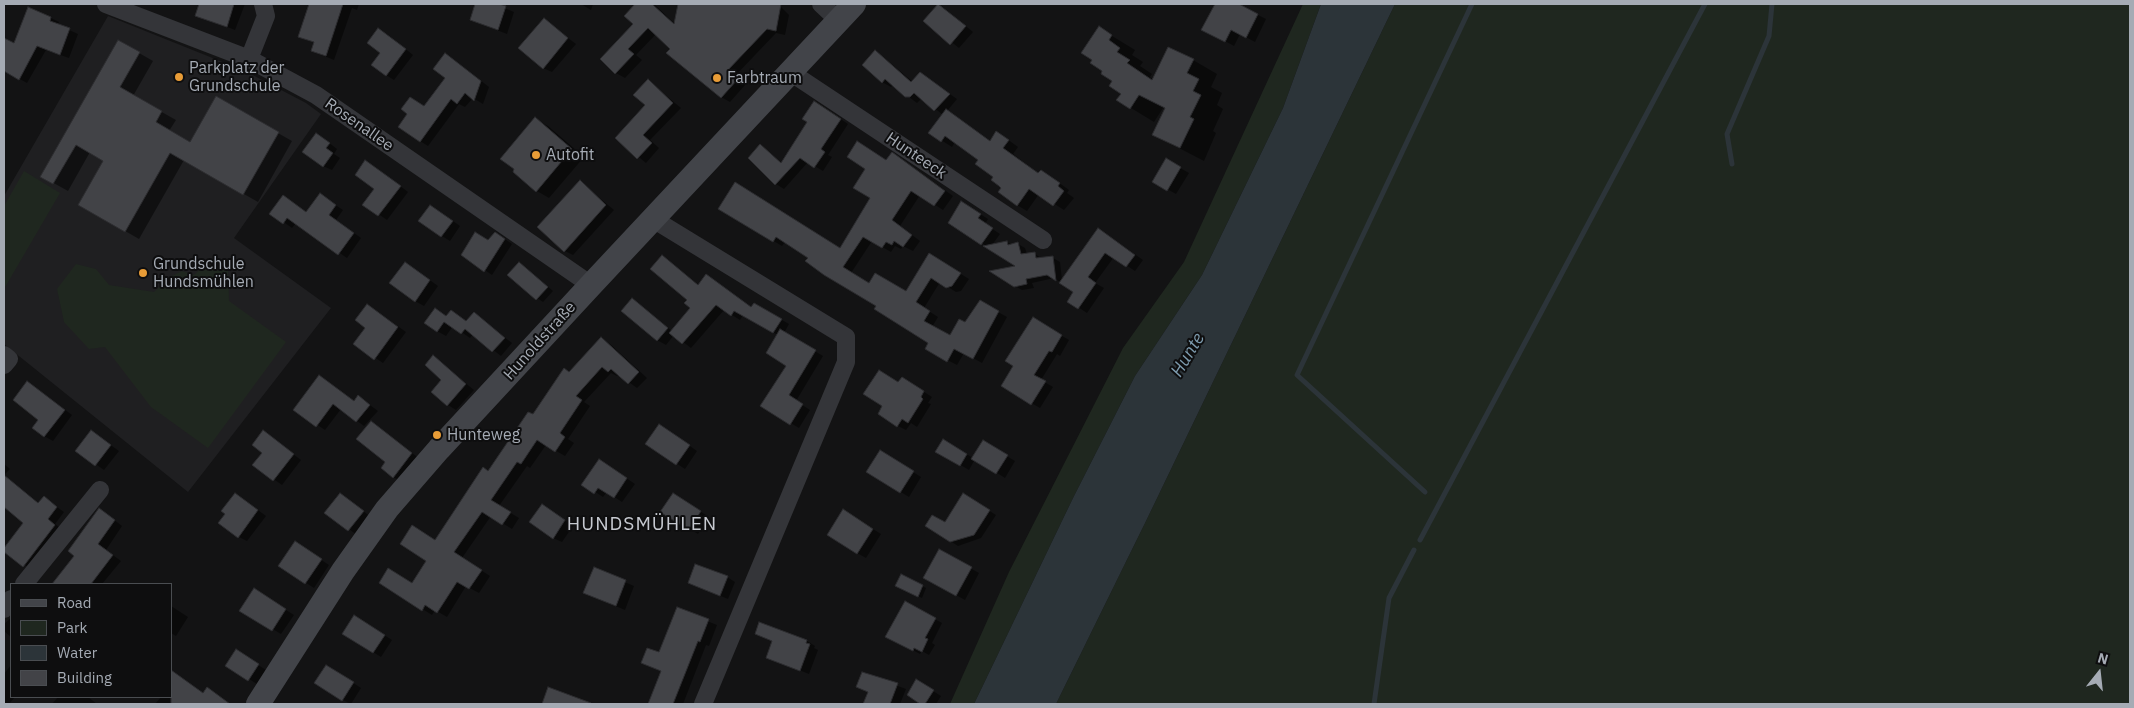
<!DOCTYPE html>
<html>
<head>
<meta charset="utf-8">
<style>
	body { margin:0 }
	#map { position:relative; width:2134px; height:708px; overflow:hidden; background:#131314; font-family:"IBM Plex Sans",sans-serif }
	canvas { display:block }
	.frame { position:absolute; inset:0; border:5px solid #a5abb4; pointer-events:none }
	.legend { position:absolute; left:10px; top:583px; width:162px; height:115px; box-sizing:border-box; background:#0e0e0f; border:1px solid #4a4d51; margin:0; padding:6px 9px; list-style:none; font-size:15px; color:#a5abb4 }
	.legend li { display:flex; align-items:center; gap:10px; height:25px }
	.legend b { width:25px; border:1px solid #4a4d51 }
	.north { position:absolute; left:2074px; top:648px; width:50px; height:50px; -webkit-text-stroke:4px #0e0e0f; paint-order:stroke; rotate:16deg; font-size:14px; font-weight:700; line-height:20px; text-align:center; color:#a5abb4 }
	.north::after { content:''; display:block; margin:auto; width:18px; height:22px; background:#a5abb4; clip-path:polygon(50% 0,100% 100%,50% 72%,0 100%) }
</style>
</head>
<body>
<div id="map">
<canvas width="2134" height="708"></canvas>
<div class="frame"></div>
<ul class="legend">
<li><b style="height:6px;background:#424449"></b>Road</li>
<li><b style="height:14px;background:#1f271f"></b>Park</li>
<li><b style="height:14px;background:#2c3439"></b>Water</li>
<li><b style="height:14px;background:#424347"></b>Building</li>
</ul>
<div class="north">N</div>
</div>
<script>
const g = document.querySelector('canvas').getContext('2d');
g.lineJoin = 'round';
function fillPath(path, color) {
  g.fillStyle = color;
  g.fill(path, 'evenodd');
}
function shape(rows) {
  const path = new Path2D();
  for (const r of rows) {
    path.moveTo(r[0], r[1]);
    for (let i = 2; i < r.length; i += 2) path.lineTo(r[i], r[i + 1]);
  }
  return path;
}
function trace(path, color, width, dash) {
  g.strokeStyle = color;
  g.lineWidth = width;
  g.lineCap = dash ? 'butt' : 'round';
  g.setLineDash(dash || []);
  g.stroke(path);
}
function write(font, color, halo, rows, align = 'center') {
  g.font = font + ' "IBM Plex Sans",sans-serif';
  g.lineWidth = 4;
  g.setLineDash([]);
  g.textBaseline = 'middle';
  g.strokeStyle = halo;
  g.fillStyle = color;
  for (const [text, x, y, turn = 0] of rows) {
    g.save();
    g.translate(x, y);
    g.rotate((+turn || 0) * Math.PI / 180);
    g.textAlign = isNaN(turn) ? turn : align;
    if (halo) g.strokeText(text, 0, 0);
    g.fillText(text, 0, 0);
    g.restore();
  }
}
const built = shape([
	[108,16,245,71,306,103,321,114,234,238,331,308,188,492,4,344,4,196]
]);
const green = shape([
	[1303,4,1321,4,1283,108,1202,275,1135,376,1073,498,974,704,950,704,1009,572,1123,348,1184,262],
	[1395,4,2130,4,2130,704,1056,704,1147,519],
	[24,171,60,193,4,289,4,206],
	[76,264,96,269,109,285,154,292,170,277,182,271,194,275,206,264,228,269,229,301,286,342,208,448,151,407,105,347,89,349,64,322,57,289]
]);
const water = shape([
	[1321,4,1395,4,1147,519,1056,704,974,704,1073,498,1135,376,1202,275,1283,108]
]);
const shadow = shape([
	[201,4,245,4,235,30,197,15],
	[309,4,359,4,357,10,352,8,334,60,312,51,315,43,299,36],
	[477,4,495,4,514,12,507,34,471,20],
	[581,4,593,4,591,10],
	[637,4,654,4,675,24,680,4,778,4,789,15,785,35,776,33,735,76,745,85,730,102,721,97,656,34,636,55,642,60,625,78,616,73,634,24,626,16],
	[939,4,973,32,959,48,925,21],
	[1216,4,1236,4,1266,19,1255,42,1240,34,1234,46,1203,29],
	[51,18,59,22,58,25,78,34,69,58,46,50,27,83,4,70,6,60,4,58,4,39,15,45],
	[544,20,576,44,552,72,543,68],
	[1099,28,1135,50,1132,55,1143,62,1140,66,1152,74,1150,77,1154,80,1193,60,1217,74,1211,87,1222,93,1217,105,1223,109,1213,131,1216,133,1204,161,1154,135,1166,109,1163,108,1154,122,1118,100,1123,94,1114,81],
	[387,34,413,55,394,80,386,75,381,53],
	[118,41,153,61,133,96,176,120,169,131,190,143,216,98,292,141,258,202,184,160,139,239,80,205,105,161,90,152,68,191,41,176],
	[876,51,913,82,928,79,957,99,947,111,991,141,1007,139,1018,147,1013,154,1039,174,1051,177,1069,190,1067,193,1074,198,1064,210,1039,194,1027,211,1017,205,980,160,955,142,952,147,930,133,943,115,922,98,917,103,893,85,891,87,882,82],
	[453,59,489,87,483,104,473,98,465,107,459,104,428,146,420,141,424,107,447,78],
	[648,81,681,108,650,140,659,148,646,163,616,138,646,105],
	[823,107,848,124,828,155,832,157,823,171,808,162,784,189,776,184,760,146,782,163],
	[535,119,548,126,584,157,549,198,537,191],
	[324,139,337,149,334,154,340,158,332,170,323,166],
	[901,159,953,196,943,210,920,195,900,226,920,241,913,251,903,246,901,249,895,246,891,252,872,241,851,273,869,285,910,295,930,255,969,279,961,291,956,292,940,282,924,308,938,317,932,327,951,337,966,324,980,302,1007,317,982,363,964,353,957,365,926,349,930,342,809,258,785,242,782,246,720,209,841,249,872,198,887,162],
	[1166,160,1189,173,1176,194,1153,181],
	[374,166,408,192,387,220,364,204,376,189],
	[580,182,614,210,573,255,565,251],
	[328,200,343,210,336,220,361,238,347,258,296,223,292,228,271,213,307,213],
	[969,207,988,219,985,224,1000,234,992,245,1007,242,1012,245,1018,244,1025,248,1027,254,1034,253,1042,259,1053,258,1060,262,1062,280,1106,234,1143,260,1135,271,1114,257,1095,283,1104,288,1087,313,1069,301,1075,292,1054,278,1032,283,1034,288,1022,290,1015,286,1018,267,950,222],
	[439,211,460,226,450,241,442,236],
	[502,237,512,244,492,275,462,254],
	[663,257,699,285,707,275,752,308,754,304,789,324,784,333,823,356,796,401,810,410,799,428,762,406,788,365,778,335,743,315,740,320,724,310,691,348,674,335,666,345,657,340,632,299,672,331,692,308],
	[519,263,553,291,543,302,537,298],
	[413,268,438,286,424,306,415,301],
	[375,310,406,332,383,363,355,344,367,327],
	[474,314,512,343,501,356,473,334,470,338,453,326,446,336,437,331,447,317,467,322],
	[1033,319,1069,340,1060,356,1057,354,1041,380,1053,387,1040,408,1002,386,1015,365],
	[601,339,610,344,647,378,637,388,619,375,617,376,611,373,584,402,590,406,568,439,574,443,565,456,546,445,530,468,527,466,499,506,519,518,512,529,491,516,462,558,490,576,479,593,466,586,447,617,435,610,432,615,381,583,413,585,428,561,436,541,489,472,533,416],
	[433,357,474,390,456,410,448,405,443,380],
	[319,377,355,402,359,397,378,411,364,426,341,409,325,430,295,410],
	[28,382,72,415,53,441,44,436],
	[910,383,932,397,928,403,931,404,917,427,911,423,906,430,898,426,899,384],
	[371,422,420,459,401,481,393,477],
	[667,430,697,451,685,469,647,444],
	[92,432,119,451,104,470,77,451],
	[264,432,301,460,282,485,254,465,264,452],
	[943,440,973,458,983,442,1015,461,1005,478,975,459,969,470,937,451],
	[889,457,921,477,909,497,868,472],
	[4,464,10,469,4,475,40,504,44,498,64,512,55,524,63,530,32,570,4,550,25,523,4,506],
	[607,465,635,484,622,502,607,492,603,497,583,484],
	[340,494,371,517,357,535,326,512],
	[964,495,996,515,981,538,958,546,927,526,945,524],
	[243,499,266,516,247,541,239,537],
	[681,499,709,517,698,534,662,512],
	[550,510,573,526,562,542,553,538],
	[108,515,122,526,106,550,121,561,102,584,53,584],
	[852,516,881,534,866,558,857,553],
	[303,548,329,565,314,588,280,566],
	[939,551,979,573,965,600,925,578],
	[594,569,634,586,625,610,585,593],
	[902,576,926,588,922,598,901,588],
	[727,577,735,582,728,599,689,583],
	[262,595,294,615,281,634,241,610],
	[905,603,942,623,932,643,935,645,929,655,922,651,920,654,894,640],
	[171,606,188,617,176,636,171,633],
	[677,609,717,625,709,646,706,645,683,704,649,704,662,672,643,662,660,654],
	[11,618,11,637,4,631,4,624],
	[362,621,392,640,381,657,373,652],
	[756,634,807,641,815,646,814,648,818,650,809,674,767,657,773,642],
	[244,656,266,670,257,684,249,679],
	[11,665,11,697,15,697,9,704,4,704,4,674],
	[335,671,361,688,351,704,343,700],
	[863,673,906,689,900,704,864,704,869,692,857,686],
	[917,681,941,696,936,704,922,704,909,694],
	[215,693,230,704,155,704,161,697],
	[58,697,88,697,97,704,52,704]
]);
const stream = shape([
	[1732,164,1727,134,1769,36,1772,4],
	[1425,492,1297,375,1472,4],
	[1420,540,1705,4],
	[1374,704,1389,598,1414,550]
]);
const building = shape([
	[199,4,234,4,227,27,195,16,199,4],
	[309,4,343,4,326,56,311,51,314,42,298,37,309,4],
	[475,4,499,4,506,6,498,30,470,20,475,4],
	[635,4,652,4,674,24,678,4,781,4,776,31,767,29,727,71,737,80,721,98,666,53,670,49,648,28,628,49,634,54,615,74,600,59,633,24,624,16,635,4],
	[938,4,966,26,950,45,923,21,938,4],
	[1215,4,1239,4,1258,14,1246,38,1231,30,1225,42,1201,30,1215,4],
	[28,7,51,17,50,21,70,28,60,55,37,46,19,80,4,71,4,38,14,43,28,7],
	[544,18,568,38,543,69,518,48,544,18],
	[1099,26,1112,35,1109,40,1120,48,1117,52,1130,60,1127,63,1152,80,1168,47,1194,59,1187,73,1199,79,1193,91,1201,95,1190,117,1194,119,1180,148,1152,135,1165,108,1139,95,1130,109,1116,100,1121,94,1109,86,1112,81,1101,74,1102,71,1090,63,1092,60,1081,53,1099,26],
	[378,28,406,49,386,76,371,65,380,53,367,43,378,28],
	[118,40,140,52,120,87,162,111,156,122,190,142,216,96,279,132,243,195,170,153,125,232,78,205,103,161,76,145,53,184,40,177,118,40],
	[875,50,911,82,920,72,950,94,934,111,914,93,910,97,905,97,885,79,882,83,862,65,875,50],
	[445,53,481,81,474,101,465,93,457,104,451,99,420,142,398,127,407,114,401,109,410,97,424,106,445,78,433,69,445,53],
	[648,79,673,103,643,135,652,143,637,159,615,138,645,105,633,95,648,79],
	[814,101,841,119,821,149,825,152,814,168,800,158,775,185,748,158,760,144,781,163,807,122,802,119,814,101],
	[946,109,990,141,996,131,1009,140,1003,148,1038,173,1041,170,1060,183,1058,186,1064,191,1053,206,1029,189,1017,206,998,192,1001,188,999,186,991,180,993,177,975,164,978,160,945,136,941,142,928,133,946,109],
	[535,117,572,149,536,192,513,172,514,169,500,159,535,117],
	[316,133,330,143,326,148,333,153,323,167,302,152,316,133],
	[857,141,886,160,892,152,945,191,934,206,911,191,892,220,912,235,903,247,894,241,892,245,886,242,882,248,863,237,843,267,869,283,875,273,906,291,929,253,961,273,952,286,946,288,931,278,916,302,930,311,924,321,950,335,959,319,965,322,980,300,999,311,973,359,954,349,947,362,925,349,928,343,874,309,876,306,824,275,805,261,808,258,776,237,773,242,718,209,735,182,840,248,870,198,853,188,865,169,847,157,857,141],
	[1166,158,1181,167,1167,191,1152,182,1166,158],
	[365,160,401,186,378,216,362,205,374,189,355,175,365,160],
	[580,180,606,205,564,252,537,227,580,180],
	[320,193,336,205,329,215,354,233,338,255,287,218,283,224,269,214,283,195,306,212,320,193],
	[961,201,981,214,978,218,993,228,981,245,948,223,961,201],
	[430,205,453,221,441,237,418,221,430,205],
	[1098,228,1135,255,1126,267,1105,253,1088,277,1096,283,1078,309,1067,302,1073,292,1059,283,1098,228],
	[475,232,488,240,495,232,505,239,484,272,461,255,475,232],
	[1007,241,1008,245,1018,242,1021,254,1035,252,1036,258,1053,256,1056,281,1047,275,1026,279,1027,284,1014,287,989,271,1015,266,983,246,1007,241],
	[662,255,698,285,706,274,751,307,754,303,782,319,773,333,734,311,731,316,716,305,682,344,669,333,690,308,684,303,687,300,650,269,662,255],
	[405,262,430,280,415,302,389,283,405,262],
	[519,262,548,287,536,300,507,275,519,262],
	[632,298,668,328,657,341,621,311,632,298],
	[367,304,398,327,374,360,353,344,365,328,355,320,367,304],
	[435,308,446,316,451,310,466,321,474,312,505,338,492,352,465,329,461,334,444,322,437,332,424,323,435,308],
	[1033,317,1062,335,1052,352,1049,351,1034,375,1046,381,1031,405,1001,386,1013,366,1005,361,1033,317],
	[780,329,816,350,789,395,803,404,790,425,760,406,786,366,766,353,780,329],
	[601,337,639,372,628,384,611,369,608,372,602,367,576,396,582,400,560,433,565,437,555,452,537,440,521,464,517,462,491,500,511,512,502,525,482,512,454,552,482,570,469,589,457,582,437,613,425,605,422,611,379,583,388,568,412,583,426,561,400,544,412,525,435,540,483,467,488,471,528,412,533,414,564,368,569,372,601,337],
	[433,355,466,384,447,406,431,392,441,380,425,365,433,355],
	[879,370,898,382,902,377,924,391,921,397,923,399,908,423,902,419,897,427,878,414,882,406,863,394,879,370],
	[319,375,354,401,358,395,370,405,356,422,333,404,316,427,293,410,319,375],
	[27,381,65,410,44,437,32,428,38,420,13,400,27,381],
	[371,421,412,453,393,478,381,468,385,462,356,439,371,421],
	[659,424,690,445,676,465,645,444,659,424],
	[91,430,111,445,95,466,75,451,91,430],
	[263,430,294,454,273,481,252,465,262,453,252,445,263,430],
	[943,439,967,454,960,466,935,452,943,439],
	[983,440,1008,455,996,474,971,459,983,440],
	[880,450,914,471,900,493,866,472,880,450],
	[599,459,627,478,614,498,598,488,594,494,581,485,599,459],
	[4,475,38,503,44,496,57,507,48,519,55,525,23,567,4,552,4,548,23,523,4,507,4,475],
	[235,493,258,510,238,538,218,523,225,514,221,511,235,493],
	[340,493,364,511,348,531,324,513,340,493],
	[673,493,701,511,689,530,660,512,673,493],
	[963,493,990,510,974,535,950,542,925,526,932,515,945,522,963,493],
	[542,504,565,520,553,539,529,522,542,504],
	[99,508,115,520,98,544,113,555,91,584,52,584,74,556,68,551,99,508],
	[843,509,873,529,857,554,827,535,843,509],
	[295,541,322,559,305,584,278,566,295,541],
	[939,549,972,567,956,596,923,578,939,549],
	[695,564,728,576,720,596,688,583,695,564],
	[594,567,626,580,616,606,583,593,594,567],
	[901,574,923,585,918,597,895,586,901,574],
	[254,588,286,609,272,631,239,611,254,588],
	[905,601,936,618,925,638,928,639,922,652,914,648,913,651,885,637,905,601],
	[677,607,709,619,700,642,698,641,673,704,648,704,661,671,641,663,647,648,659,652,677,607],
	[354,615,385,635,373,653,342,634,354,615],
	[759,622,807,640,806,643,810,644,800,671,766,658,772,641,755,634,759,622],
	[236,649,259,664,248,681,225,666,236,649],
	[326,665,354,682,342,701,314,683,326,665],
	[171,670,203,693,207,687,230,704,171,704,171,670],
	[862,672,898,683,890,704,863,704,868,692,856,687,862,672],
	[916,679,934,690,925,704,920,704,907,695,916,679],
	[548,687,591,703,591,704,542,704,548,687]
]);
const street = shape([
	[106,4,249,59,316,95,591,285],
	[821,4,838,20],
	[249,59,266,16,263,4],
	[790,72,1043,240],
	[653,219,846,337,846,362,703,704],
	[4,355,9,359,4,365],
	[24,584,100,490],
	[4,609,11,599]
]);
const secondary = shape([
	[258,704,343,571,387,509,439,449,591,285,854,4]
]);
const markers = [
	[179,77,5,"#e89c37"],
	[717,78,5,"#e89c37"],
	[536,155,5,"#e89c37"],
	[143,273,5,"#e89c37"],
	[437,435,5,"#e89c37"]
];
const poiNames = [
	["Parkplatz der",189,68],
	["Grundschule",189,86],
	["Farbtraum",727,78],
	["Autofit",546,155],
	["Grundschule",153,264],
	["Hundsmühlen",153,282],
	["Hunteweg",447,435]
];
const streetNames = [
	["Rosenallee",359,125,35],
	["Hunteeck",916,156,34],
	["Hunoldstraße",540,341,-48]
];
const waterNames = [
	["Hunte",1188,355,-59]
];
const quarterNames = [
	["HUNDSMÜHLEN",642,525]
];
fillPath(built, '#1f1f21');
fillPath(green, '#1f271f');
fillPath(water, '#2c3439');
fillPath(shadow, '#0007');
trace(stream, '#2c3439', 5);
fillPath(building, '#424347');
trace(building, '#2d2d30', 1);
trace(street, '#343539', 18);
trace(secondary, '#424449', 24);
for (const [x, y, r, color] of markers) {
  const dot = new Path2D();
  dot.arc(x, y, r, 0, 2 * Math.PI);
  g.fillStyle = color;
  g.fill(dot);
  trace(dot, '#0e0e0f', 2);
}
write('16px', '#a5abb4', '#0e0e0f', poiNames, 'left');
write('16px', '#a5abb4', '#0e0e0f', streetNames);
write('italic 18px', '#7d9bae', '#0e0e0f', waterNames);
g.letterSpacing = '1px';
write('19px', '#c6c9d0', '#0e0e0f', quarterNames);
g.letterSpacing = '0px';
</script>
</body>
</html>
